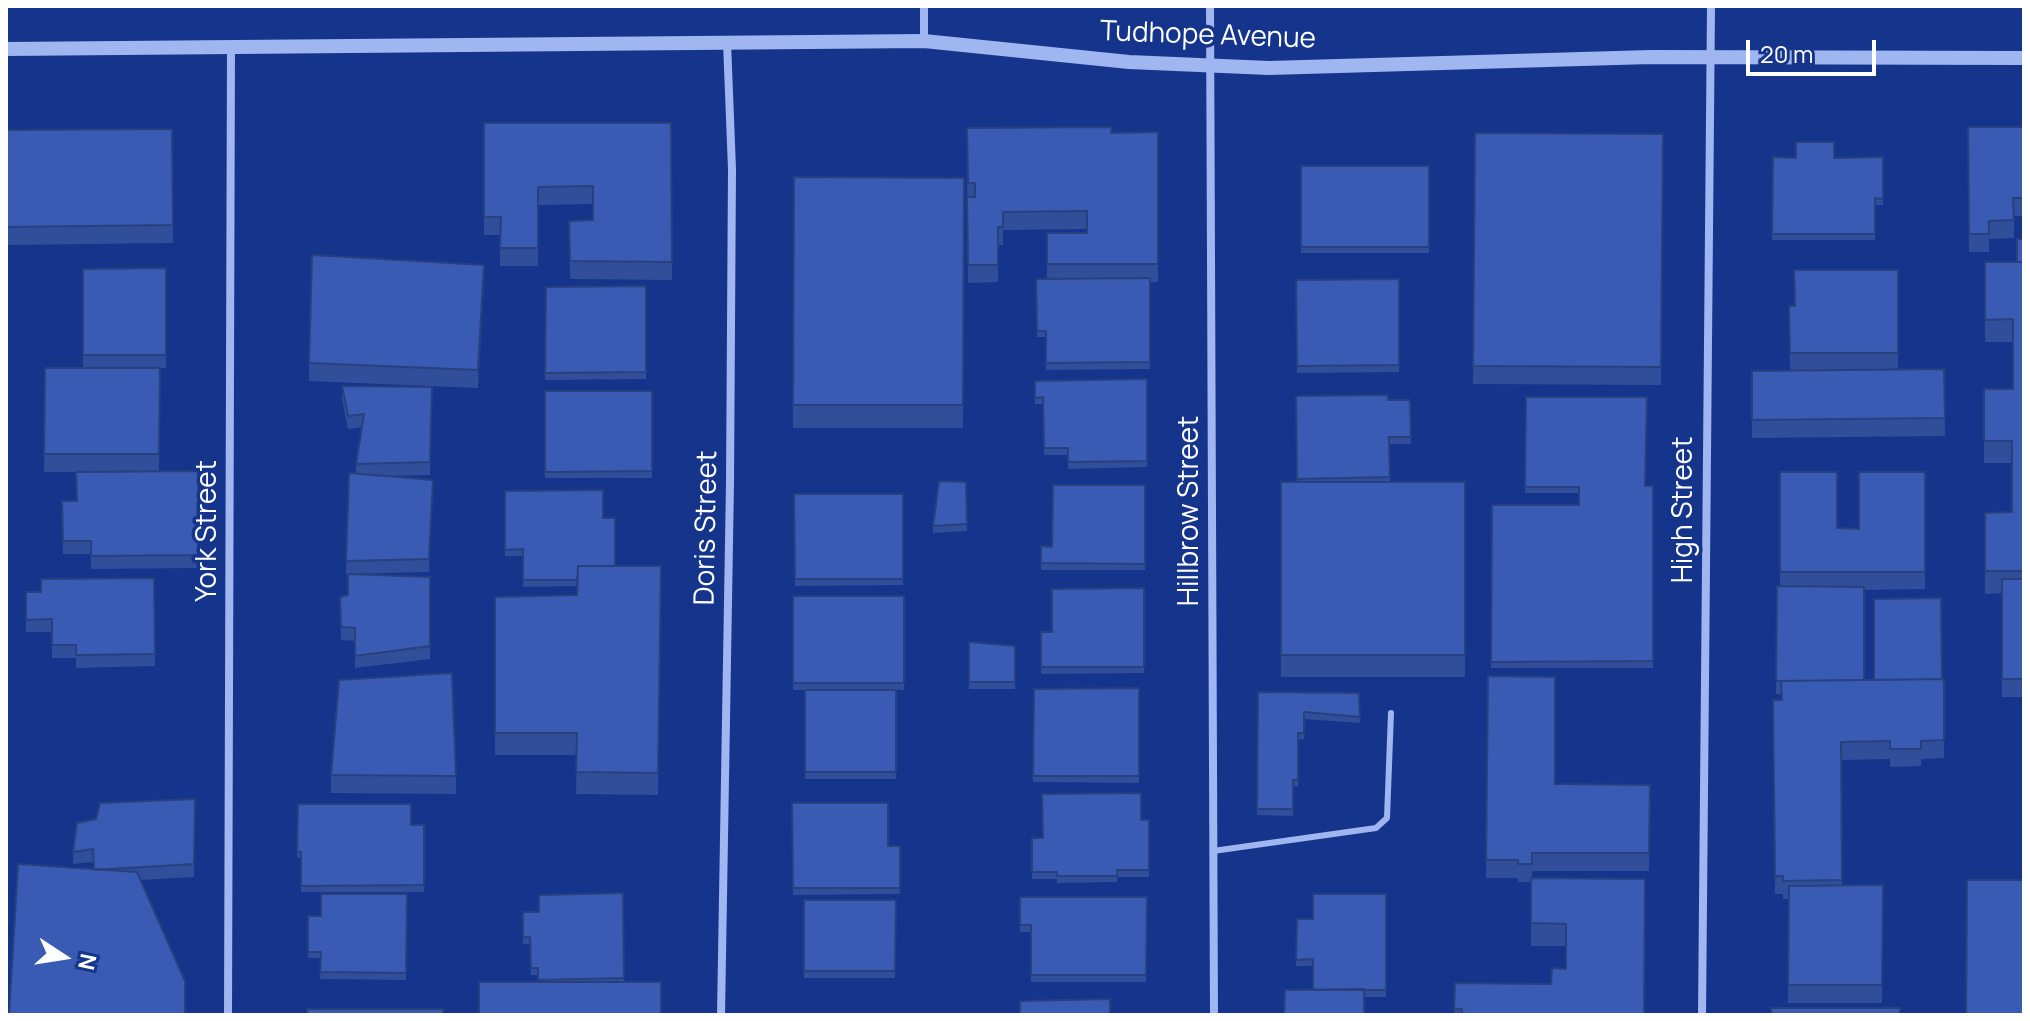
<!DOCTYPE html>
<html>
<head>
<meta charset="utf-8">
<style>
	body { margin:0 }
	#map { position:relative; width:2030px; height:1021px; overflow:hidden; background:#15358c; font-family:Manrope,sans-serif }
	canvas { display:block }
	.frame { position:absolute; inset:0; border:8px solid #fff; pointer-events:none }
	.north { position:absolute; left:24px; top:917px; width:80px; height:80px; -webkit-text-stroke:6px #15358c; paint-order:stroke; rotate:102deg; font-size:22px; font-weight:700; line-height:32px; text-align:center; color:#fff }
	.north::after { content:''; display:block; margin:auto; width:28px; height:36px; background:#fff; clip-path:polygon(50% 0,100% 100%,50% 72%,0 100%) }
	.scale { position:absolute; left:1746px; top:40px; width:130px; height:36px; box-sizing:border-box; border:4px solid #fff; border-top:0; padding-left:10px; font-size:24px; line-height:28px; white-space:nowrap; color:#fff; -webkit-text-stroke:6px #15358c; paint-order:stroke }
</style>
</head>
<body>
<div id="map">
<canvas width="2030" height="1021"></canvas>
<div class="frame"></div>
<div class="north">N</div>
<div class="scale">20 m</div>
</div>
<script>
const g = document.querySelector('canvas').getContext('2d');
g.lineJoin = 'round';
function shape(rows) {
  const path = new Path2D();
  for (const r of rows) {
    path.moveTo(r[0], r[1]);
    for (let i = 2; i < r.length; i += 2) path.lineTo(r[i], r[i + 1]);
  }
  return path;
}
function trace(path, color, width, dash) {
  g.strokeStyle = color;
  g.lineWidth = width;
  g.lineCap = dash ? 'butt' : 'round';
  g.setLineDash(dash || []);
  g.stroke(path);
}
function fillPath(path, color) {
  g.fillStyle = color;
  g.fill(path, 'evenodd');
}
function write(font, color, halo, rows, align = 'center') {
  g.font = font + ' Manrope,sans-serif';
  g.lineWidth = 7;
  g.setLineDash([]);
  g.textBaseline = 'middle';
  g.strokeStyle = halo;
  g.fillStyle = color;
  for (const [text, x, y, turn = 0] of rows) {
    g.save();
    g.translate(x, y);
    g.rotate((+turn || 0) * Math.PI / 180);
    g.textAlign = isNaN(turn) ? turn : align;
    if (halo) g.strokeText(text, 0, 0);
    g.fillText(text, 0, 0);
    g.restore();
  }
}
const service = shape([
	[1213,851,1376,828,1387,818,1391,713]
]);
const minor = shape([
	[1210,6,1214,1015],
	[924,41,924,6],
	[228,1015,231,47],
	[721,1015,730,483,732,169,727,42],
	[1702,1015,1711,6]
]);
const tertiary = shape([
	[6,49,924,41,1129,62,1269,68,1651,57,2024,58]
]);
const wall = shape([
	[484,123,671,123,672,280,570,279,569,221,593,220,593,204,538,205,538,266,500,266,500,235,484,235],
	[1968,127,2024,127,2024,216,2014,216,2014,238,1989,239,1989,252,1969,252],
	[967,128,1112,133,1158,132,1158,282,1150,282,1150,369,1046,370,1046,337,1037,337,1036,279,1047,279,1047,233,1087,233,1087,229,1003,230,1003,245,998,245,998,282,968,283],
	[172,129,173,243,6,245,6,130],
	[1475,133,1663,134,1661,385,1473,384],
	[1773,157,1883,157,1883,205,1875,205,1875,240,1772,240],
	[1301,166,1429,166,1429,253,1301,253],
	[794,177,964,178,963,428,793,428],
	[2024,239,2024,697,2002,697,2002,593,1985,594,1985,513,2012,512,2012,463,1984,463,1984,389,2013,389,2013,342,1985,342,1985,262,2017,262],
	[166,268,166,368,83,368,83,269],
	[1898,270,1898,369,1944,369,1945,436,1752,438,1752,371,1790,370,1789,306,1794,306],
	[1399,279,1399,372,1297,373,1296,280],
	[484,283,478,388,309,381,309,363],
	[646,286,646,379,545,380,546,287],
	[45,368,160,368,159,471,198,471,198,568,91,569,91,554,63,554,62,501,76,501,76,472,44,472],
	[1147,379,1147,467,1068,469,1068,455,1044,455,1043,404,1035,404,1035,381],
	[342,386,432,387,430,475,384,476,433,480,429,572,346,574,349,473,356,474,356,464,362,427,348,429,342,399],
	[545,391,652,391,652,478,545,478],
	[1296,396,1410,400,1411,444,1390,444,1390,482,1465,482,1465,677,1281,677,1281,482,1297,482],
	[1526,397,1645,486,1653,486,1653,668,1491,668,1492,505,1579,505,1579,493,1525,493],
	[1780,472,1837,528,1859,529,1925,472,1925,589,1864,590,1864,680,1944,679,1944,758,1921,759,1921,766,1890,767,1890,759,1841,760,1842,885,1883,885,1882,1003,1788,1003,1789,899,1783,899,1783,894,1775,894,1773,700,1781,700,1781,694,1776,694,1777,586,1780,587],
	[966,482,967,531,933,533,933,526],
	[1145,485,1145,570,1041,570,1041,546,1052,547],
	[505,491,603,518,615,566,661,566,658,795,576,794,577,755,495,755,495,597,577,595,577,586,523,587,523,556,505,556],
	[794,494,903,494,903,585,795,586],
	[430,577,430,659,355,668,355,641,341,640,340,597],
	[154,578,155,666,76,668,76,658,52,658,52,632,26,632,26,592,41,592],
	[1144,588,1144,673,1041,674,1041,632,1052,632],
	[793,596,904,596,904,690,793,690],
	[969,642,1015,646,1015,689,969,689],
	[1488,676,1555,784,1650,785,1649,871,1532,871,1532,878,1644,1015,1454,1015,1455,983,1551,984,1566,969,1566,946,1531,946,1531,882,1518,882,1518,878,1486,878],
	[1139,688,1139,783,1033,782,1034,689],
	[805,690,896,690,896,779,805,779],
	[1258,692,1359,693,1360,723,1304,719,1304,739,1298,740,1298,787,1293,786,1293,816,1257,815],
	[331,775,456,776,456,794,331,793],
	[195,799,194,877,140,880,93,869,93,862,73,864,73,852],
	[792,803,888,846,900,846,900,894,793,895],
	[298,804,411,825,424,825,424,892,301,892,301,858,297,858],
	[1141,820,1149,820,1149,877,1117,877,1117,882,1057,883,1057,879,1032,879,1032,838,1043,838],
	[623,893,624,982,538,982,538,975,531,975,530,944,523,944,523,912,539,912],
	[407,894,406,980,320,979,321,958,308,958,308,916,321,916],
	[1386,894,1386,997,1364,997,1313,990,1313,966,1296,966,1297,919,1313,919],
	[1020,897,1147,897,1146,982,1031,982,1031,932,1020,932],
	[804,900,896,900,895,978,804,978]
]);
const shadedWall = shape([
	[484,265,484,283,478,388,478,370]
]);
const building = shape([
	[484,123,671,123,672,262,570,261,569,221,593,220,593,186,538,187,538,248,500,248,501,217,484,217,484,123],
	[1112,127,1111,133,1158,132,1158,264,1047,264,1047,233,1087,233,1087,211,1003,212,1003,227,998,227,998,265,968,265,967,197,975,197,975,183,968,183,967,128,1112,127],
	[1968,127,2024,127,2024,198,2013,198,2014,220,1989,221,1989,234,1969,234,1968,127],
	[172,129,173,225,6,227,6,130,172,129],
	[1475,133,1663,134,1661,367,1473,366,1475,133],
	[1796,142,1834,142,1834,158,1883,157,1883,199,1875,198,1875,234,1772,234,1773,157,1796,158,1796,142],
	[1301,166,1429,166,1429,247,1301,247,1301,166],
	[794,177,964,178,963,405,793,405,794,177],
	[2017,239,2024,239,2024,262,2017,262,2017,239],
	[312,255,484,265,478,370,309,363,312,255],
	[1985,262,2024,262,2024,571,1985,571,1985,513,2012,512,2012,441,1984,441,1984,389,2013,389,2013,319,1985,320,1985,262],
	[166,268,166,355,83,355,83,269,166,268],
	[1794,270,1898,270,1898,353,1790,353,1789,306,1795,306,1794,270],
	[1150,278,1150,362,1046,363,1046,331,1037,331,1036,279,1150,278],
	[1399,279,1399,365,1297,366,1296,280,1399,279],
	[646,286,646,372,545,373,546,287,646,286],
	[45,368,160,368,159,454,44,454,45,368],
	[1944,369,1945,418,1752,420,1752,371,1944,369],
	[1147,379,1147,461,1068,462,1068,448,1044,448,1043,397,1035,398,1035,381,1147,379],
	[342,386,432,387,430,462,356,464,364,414,348,416,342,386],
	[545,391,652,391,652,471,545,472,545,391],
	[1388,395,1388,400,1410,400,1411,437,1389,437,1390,477,1297,479,1296,396,1388,395],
	[1526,397,1647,397,1645,486,1653,486,1653,661,1491,662,1492,505,1579,505,1579,487,1525,487,1526,397],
	[198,471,198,555,91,556,91,541,63,541,62,501,77,501,76,472,198,471],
	[1780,472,1837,472,1837,528,1859,529,1859,472,1925,472,1925,572,1780,572,1780,472],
	[349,473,433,480,429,559,346,561,349,473],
	[939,481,966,482,967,524,933,526,939,481],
	[1281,482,1465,482,1465,655,1281,655,1281,482],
	[1053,485,1145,485,1145,564,1041,563,1041,546,1052,547,1053,485],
	[603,490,603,518,615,518,615,566,578,566,577,580,523,580,523,549,505,550,505,491,603,490],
	[794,494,903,494,903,579,795,579,794,494],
	[578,566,661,566,658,773,576,772,577,733,495,733,495,597,577,595,578,566],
	[348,574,430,577,430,646,355,656,355,628,341,627,340,597,348,595,348,574],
	[154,578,155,654,76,655,76,645,52,645,52,619,26,620,26,592,41,592,41,579,154,578],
	[2002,579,2024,579,2024,679,2002,679,2002,579],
	[1777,586,1864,587,1864,680,1776,681,1777,586],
	[1144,588,1144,667,1041,667,1041,632,1052,632,1052,589,1144,588],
	[793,596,904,596,904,683,793,683,793,596],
	[1941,598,1942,679,1874,680,1874,599,1941,598],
	[969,642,1015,646,1015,682,969,682,969,642],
	[452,673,456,776,331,775,339,680,452,673],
	[1488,676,1555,677,1555,784,1650,785,1649,853,1532,853,1532,864,1518,864,1518,860,1486,860,1488,676],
	[1944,679,1944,740,1921,741,1921,749,1890,749,1890,741,1841,742,1842,880,1783,881,1783,876,1775,876,1773,700,1782,700,1781,681,1944,679],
	[1139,688,1139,776,1033,776,1034,689,1139,688],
	[805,690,896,690,896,772,805,772,805,690],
	[1258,692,1359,693,1360,717,1304,712,1304,733,1298,733,1298,780,1293,780,1293,809,1257,809,1258,692],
	[1141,793,1141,820,1149,820,1149,870,1117,870,1117,876,1057,876,1057,872,1032,872,1032,838,1043,838,1042,794,1141,793],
	[195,799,194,864,94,870,93,849,73,852,77,823,96,819,100,803,195,799],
	[792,803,888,803,888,846,900,846,900,888,793,888,792,803],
	[298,804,411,804,411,825,424,825,424,885,301,886,301,852,297,851,298,804],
	[18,864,137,872,185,981,185,1015,9,1015,18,864],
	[1531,878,1645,879,1644,1015,1462,1015,1462,1009,1454,1009,1455,983,1551,984,1552,968,1566,969,1566,924,1531,923,1531,878],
	[1967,880,2024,880,2024,1015,1966,1015,1967,880],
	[1883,885,1882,985,1788,985,1789,886,1883,885],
	[623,893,624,978,538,980,538,968,531,968,530,937,523,937,523,912,539,912,539,895,623,893],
	[321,894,407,894,406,973,320,972,321,952,308,952,308,916,321,916,321,894],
	[1313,894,1386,894,1386,990,1313,990,1313,959,1296,960,1297,919,1313,919,1313,894],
	[1020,897,1147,897,1146,975,1031,975,1031,925,1020,925,1020,897],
	[804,900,896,900,895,971,804,971,804,900],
	[479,982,661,982,661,1015,479,1015,479,982],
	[1364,989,1364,1015,1284,1015,1285,990,1364,989],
	[1110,999,1110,1015,1020,1015,1020,1001,1110,999],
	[1771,1008,1900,1008,1900,1015,1771,1015,1771,1008],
	[307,1009,443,1009,443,1015,307,1015,307,1009]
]);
const streetNames = [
	["Tudhope Avenue",1208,36,2],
	["High Street",1684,510,-90],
	["Hillbrow Street",1190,511,-90],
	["Doris Street",707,528,-89],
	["York Street",208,531,-90]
];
trace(service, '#9fb6f0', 6);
trace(minor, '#9fb6f0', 8);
trace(tertiary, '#9fb6f0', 14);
fillPath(wall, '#314e9a');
fillPath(shadedWall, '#28407d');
fillPath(building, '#395bb3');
trace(building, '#28407d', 2);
write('28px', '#fff', '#15358c', streetNames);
</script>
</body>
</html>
